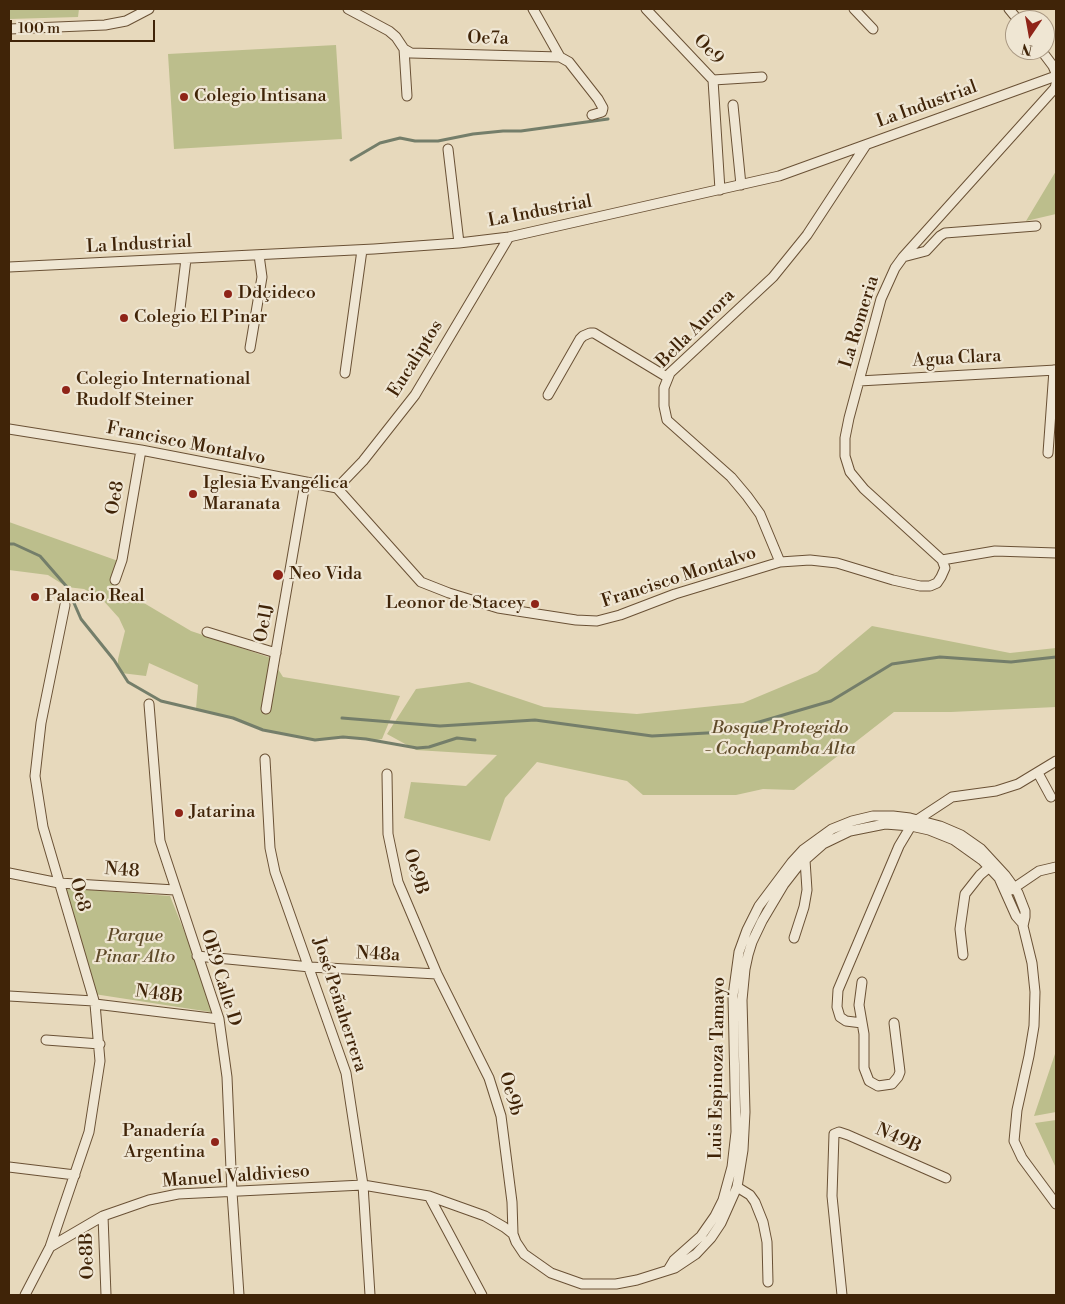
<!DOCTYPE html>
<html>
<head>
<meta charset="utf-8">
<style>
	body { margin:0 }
	#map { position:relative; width:1065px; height:1304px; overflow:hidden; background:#e7d9bc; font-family:"Libre Bodoni",serif }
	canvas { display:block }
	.frame { position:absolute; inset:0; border:10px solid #402408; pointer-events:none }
	.north { position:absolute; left:1005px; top:10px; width:50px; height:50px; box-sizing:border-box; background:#efe6d3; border:1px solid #a99882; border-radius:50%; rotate:192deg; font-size:14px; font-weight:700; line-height:20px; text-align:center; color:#402408 }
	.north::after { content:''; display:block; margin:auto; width:18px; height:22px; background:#8f2418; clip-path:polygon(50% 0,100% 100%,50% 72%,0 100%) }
	.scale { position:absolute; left:10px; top:20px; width:145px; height:22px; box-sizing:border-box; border:2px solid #402408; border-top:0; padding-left:6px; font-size:15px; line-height:18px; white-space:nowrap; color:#402408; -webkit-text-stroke:4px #efe6d3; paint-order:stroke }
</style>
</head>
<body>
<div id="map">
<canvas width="1065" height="1304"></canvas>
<div class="frame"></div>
<div class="north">N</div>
<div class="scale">100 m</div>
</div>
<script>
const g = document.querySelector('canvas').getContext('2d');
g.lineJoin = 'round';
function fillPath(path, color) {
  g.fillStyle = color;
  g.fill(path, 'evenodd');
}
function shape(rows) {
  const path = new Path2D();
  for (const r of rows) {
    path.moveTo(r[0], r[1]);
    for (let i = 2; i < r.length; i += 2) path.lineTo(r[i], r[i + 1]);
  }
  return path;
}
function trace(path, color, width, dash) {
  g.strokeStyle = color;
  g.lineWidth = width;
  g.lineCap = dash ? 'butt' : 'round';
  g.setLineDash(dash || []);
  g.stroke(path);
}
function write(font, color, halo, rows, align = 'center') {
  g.font = font + ' "Libre Bodoni",serif';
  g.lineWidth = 4.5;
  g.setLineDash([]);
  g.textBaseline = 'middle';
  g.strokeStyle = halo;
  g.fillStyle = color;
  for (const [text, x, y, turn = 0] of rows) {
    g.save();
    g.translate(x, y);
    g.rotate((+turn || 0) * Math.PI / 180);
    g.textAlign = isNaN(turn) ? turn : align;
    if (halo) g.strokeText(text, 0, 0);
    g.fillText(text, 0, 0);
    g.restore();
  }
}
const green = shape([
	[9,9,79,9,78,17,9,19],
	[336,45,342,139,174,149,168,54],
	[1056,171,1056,214,1026,221],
	[9,522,121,562,119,573,111,582,122,590,191,631,271,658,283,677,400,696,382,739,376,740,343,737,315,740,263,730,233,718,196,709,198,685,149,663,146,676,121,673,118,667,118,659,125,631,119,618,101,598,84,589,67,587,48,575,9,570],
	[872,626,1010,653,1056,648,1056,707,951,712,894,712,794,790,763,789,736,795,643,795,627,781,537,762,505,798,490,841,404,818,411,782,466,786,497,755,416,750,387,734,416,689,469,682,544,707,637,714,743,703,817,672],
	[64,888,170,896,217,1013,94,994],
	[1056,1051,1056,1112,1034,1116],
	[1056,1120,1056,1168,1035,1123]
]);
const stream = shape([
	[351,160,380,143,400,138,415,141,438,141,473,134,503,131,521,131,608,119],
	[9,544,14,544,40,556,67,587,81,619,114,660,128,682,161,701,233,718,263,730,315,740,343,737,366,739,417,748,429,747,457,738,475,740],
	[342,718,440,726,535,720,652,736,725,732,831,701,892,664,940,657,1011,662,1056,657]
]);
const minor = shape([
	[348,9,389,31,396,37,404,49,411,53,560,57,569,62,598,99,603,108,602,112,592,115],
	[533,9,560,57],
	[646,9,713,80,762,77],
	[854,9,873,29],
	[1009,9,1018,20],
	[9,29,105,25,126,21,149,9],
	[404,49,407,96],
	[1041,50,1053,66,1056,73],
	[713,80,720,190],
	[733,105,741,185],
	[448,149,459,243],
	[903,257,926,251,940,236,945,233,1036,226],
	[9,267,374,249,459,243,509,237,779,176,1056,76],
	[179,317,186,259],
	[250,348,262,277,259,255],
	[345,373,362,250],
	[859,381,1056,370],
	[548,395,580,339,583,336,590,333,594,333,667,377],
	[9,429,141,450,337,488,421,582,449,593,498,608,576,620,597,621,620,615,675,594,780,562,810,560,837,563,893,580,920,586,930,586,937,583,941,577,945,568,942,560,864,489,850,472,845,456,845,438,849,418,881,299,895,268,903,257,1055,88,1056,84],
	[1048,453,1054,370],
	[337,488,363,461,415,395,509,237],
	[942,560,995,551,1056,553],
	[780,562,760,514,747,496,731,477,667,420,664,406,664,388,670,373,773,277,807,235,866,145],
	[115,580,122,560,141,450],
	[207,632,276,653],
	[149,704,160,841,219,1019,227,1077,232,1192,239,1295],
	[266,709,305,483],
	[265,759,270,848,275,872,346,1073,363,1185,370,1295],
	[1038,773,1051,797],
	[387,774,388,834,398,882,437,974,489,1078,501,1116,512,1202,513,1234,516,1242,524,1254,551,1273,582,1284,616,1284,637,1280,675,1268,696,1254,711,1238,721,1223,737,1187,743,1150,745,1112,742,1000,745,969,748,955,752,942,762,921,784,884,798,866,823,844,850,831,885,824,911,826,929,830,954,840,982,860,999,878,1016,916,1023,924],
	[9,873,59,883,175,890],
	[1011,890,1039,871,1056,867],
	[794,938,804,907,807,890,805,860,802,856],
	[963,955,960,929,965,894,980,875,993,864],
	[197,956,310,967,437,974],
	[862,982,859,1005,864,1034,864,1068,869,1081,878,1086,892,1084,898,1077,900,1072,894,1023],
	[9,996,94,1001],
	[95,1004,219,1019],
	[862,1023,846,1021,840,1017,837,1007,838,990,899,846,911,826,917,820,952,797,996,791,1018,784,1056,761],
	[46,1040,100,1044],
	[9,1167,75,1175],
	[737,1187,750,1195,755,1202,763,1222,767,1242,768,1282],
	[429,1196,482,1295],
	[103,1216,106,1295],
	[50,1247,103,1216,149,1200,178,1194,363,1185,429,1196,485,1216,504,1227,513,1234],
	[668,1270,674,1260,701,1236,715,1216,723,1200,732,1167,736,1132,733,996,739,952,747,930,759,906,792,862,803,850,832,829,852,821,873,816,893,816,910,818,940,826,961,835,981,849,1005,875,1018,893,1025,911,1025,917,1023,926,1032,963,1035,992,1034,1026,1029,1056,1017,1110,1014,1141,1022,1158,1056,1204],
	[25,1295,50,1247,89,1132,100,1061,95,1004,43,827,35,776,41,723,65,605],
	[842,1295,832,1196,834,1134,839,1132,848,1135,946,1178]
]);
const markers = [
	[184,97,5,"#8f2418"],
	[228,294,5,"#8f2418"],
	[124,318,5,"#8f2418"],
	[66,390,5,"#8f2418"],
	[193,494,5,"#8f2418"],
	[278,575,6,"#8f2418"],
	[35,597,5,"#8f2418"],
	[535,604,5,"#8f2418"],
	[179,813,5,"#8f2418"],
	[215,1142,5,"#8f2418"]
];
const streetNames = [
	["Oe7a",488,39,1],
	["Oe9",708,50,45],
	["La Industrial",927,105,-20],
	["La Industrial",540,212,-11],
	["La Industrial",139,245,-3],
	["La Romeria",860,322,-73],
	["Bella Aurora",696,329,-45],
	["Eucaliptos",416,359,-58],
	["Agua Clara",957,359,-3],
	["Francisco Montalvo",186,444,11],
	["Oe8",116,498,-80],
	["Francisco Montalvo",679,578,-18],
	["Oe1J",265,623,-80],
	["N48",122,871,4],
	["Oe9B",415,872,73],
	["Oe8",79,895,74],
	["N48a",378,955,3],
	["OE9 Calle D",220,978,73],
	["N48B",159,995,7],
	["José Peñaherrera",339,1005,72],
	["Luis Espinoza Tamayo",718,1068,-89],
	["Oe9b",510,1094,73],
	["N49B",898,1139,24],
	["Manuel Valdivieso",236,1177,-4],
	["Oe8B",88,1256,-92]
];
const poiNames = [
	["Colegio Intisana",194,97],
	["Ddçideco",238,294],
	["Colegio El Pinar",134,318],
	["Colegio International",76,380],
	["Rudolf Steiner",76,401],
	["Iglesia Evangélica",203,484],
	["Maranata",203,505],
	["Neo Vida",289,575],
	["Palacio Real",45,597],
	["Leonor de Stacey",525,604,"right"],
	["Jatarina",189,813],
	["Panadería",205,1132,"right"],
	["Argentina",205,1153,"right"]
];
const parkNames = [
	["Bosque Protegido",780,729],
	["- Cochapamba Alta",780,750],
	["Parque",135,937],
	["Pinar Alto",135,958]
];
fillPath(green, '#bcbe8c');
trace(stream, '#747e6a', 3);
trace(minor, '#6a5135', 11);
trace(minor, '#efe6d3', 9);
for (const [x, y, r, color] of markers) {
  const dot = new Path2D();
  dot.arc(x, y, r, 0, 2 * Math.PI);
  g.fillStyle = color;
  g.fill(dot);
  trace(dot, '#efe6d3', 2);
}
write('18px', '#402408', '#efe6d3', streetNames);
write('18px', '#402408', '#efe6d3', poiNames, 'left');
write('italic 18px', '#5f4a29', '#efe6d3', parkNames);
</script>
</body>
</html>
